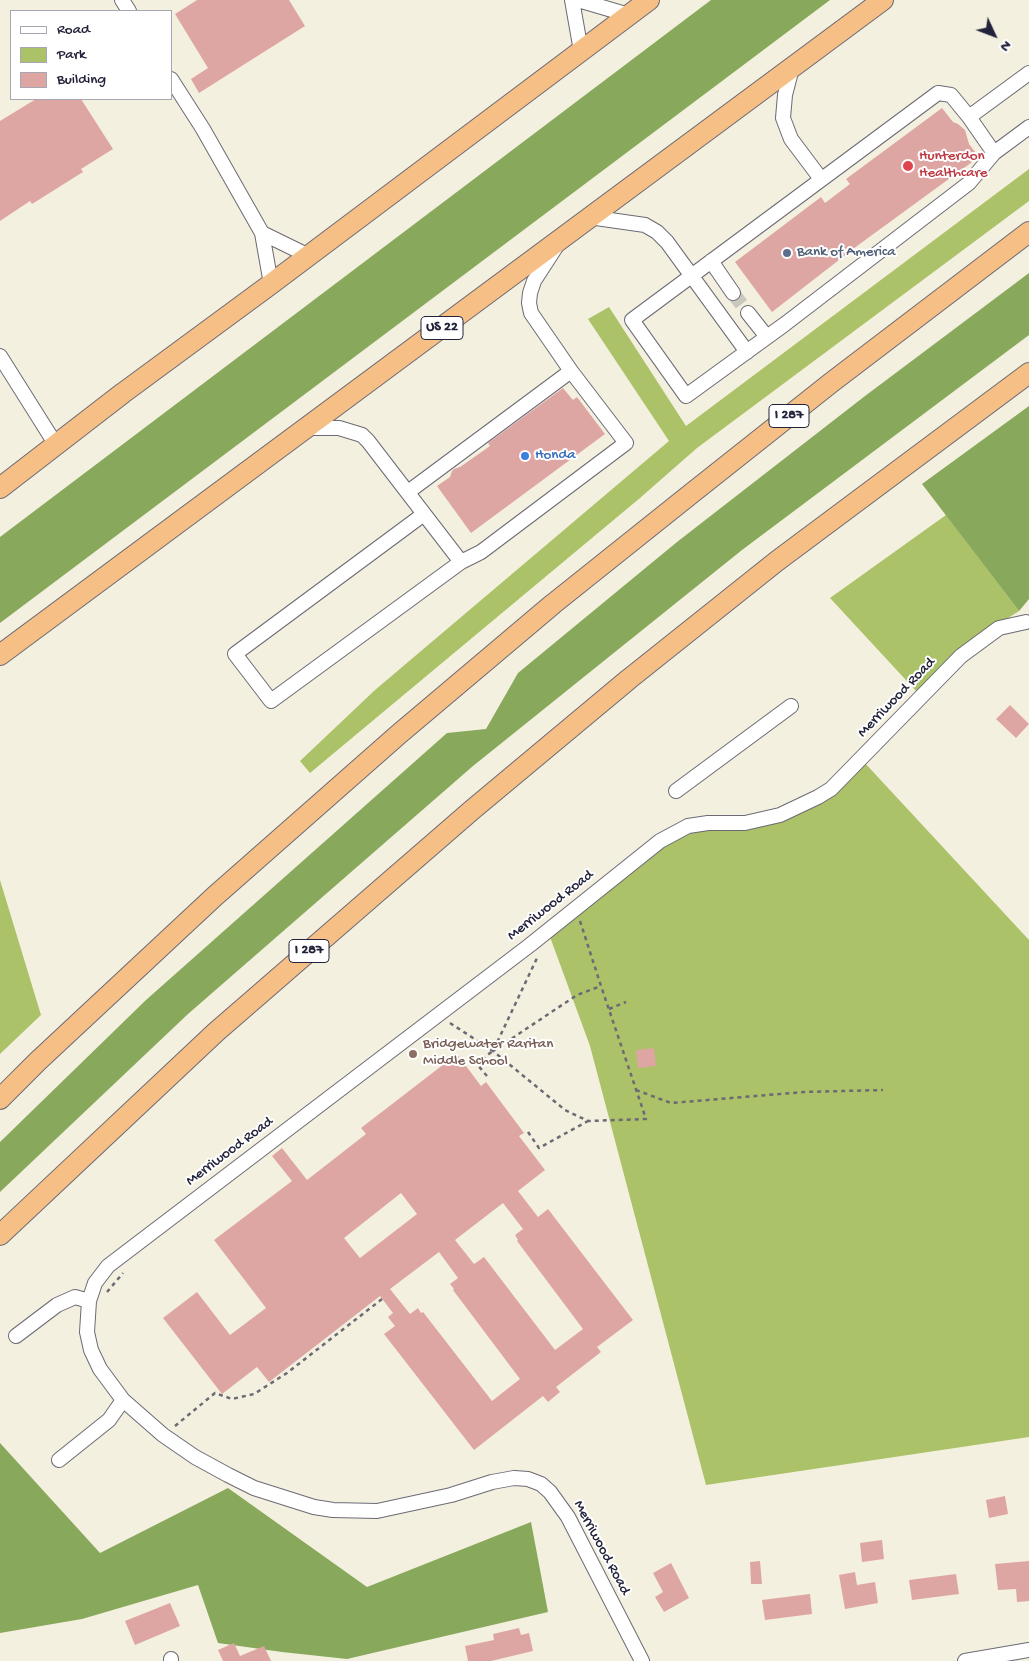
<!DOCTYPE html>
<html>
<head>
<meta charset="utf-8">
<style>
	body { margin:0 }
	#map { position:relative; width:1029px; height:1661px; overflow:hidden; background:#f4f0df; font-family:"Gochi Hand",sans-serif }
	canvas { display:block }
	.legend { position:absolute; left:10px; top:10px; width:162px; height:90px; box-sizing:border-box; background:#fff; border:1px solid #a7a7b1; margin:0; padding:6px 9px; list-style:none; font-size:15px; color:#22223b }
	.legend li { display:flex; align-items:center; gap:10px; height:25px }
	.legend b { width:25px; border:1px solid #a7a7b1 }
	.north { position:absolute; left:969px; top:10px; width:50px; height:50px; -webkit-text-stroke:4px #fff; paint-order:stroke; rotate:133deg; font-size:14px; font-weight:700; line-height:20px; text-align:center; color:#22223b }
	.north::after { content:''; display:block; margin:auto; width:18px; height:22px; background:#22223b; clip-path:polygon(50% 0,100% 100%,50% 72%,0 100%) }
</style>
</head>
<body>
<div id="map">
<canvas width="1029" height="1661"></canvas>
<ul class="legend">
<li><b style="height:6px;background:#fff"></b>Road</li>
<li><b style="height:14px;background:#abc268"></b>Park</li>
<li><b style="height:14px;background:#dea6a3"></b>Building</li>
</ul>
<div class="north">N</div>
</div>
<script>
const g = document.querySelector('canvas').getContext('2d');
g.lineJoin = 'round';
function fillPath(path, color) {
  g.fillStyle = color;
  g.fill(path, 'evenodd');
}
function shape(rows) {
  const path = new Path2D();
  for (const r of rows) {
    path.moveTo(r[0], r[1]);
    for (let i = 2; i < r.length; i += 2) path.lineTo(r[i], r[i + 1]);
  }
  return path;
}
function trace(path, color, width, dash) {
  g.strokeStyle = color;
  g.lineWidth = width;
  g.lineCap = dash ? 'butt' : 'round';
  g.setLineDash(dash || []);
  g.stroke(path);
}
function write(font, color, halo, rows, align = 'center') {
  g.font = font + ' "Gochi Hand",sans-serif';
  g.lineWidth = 4;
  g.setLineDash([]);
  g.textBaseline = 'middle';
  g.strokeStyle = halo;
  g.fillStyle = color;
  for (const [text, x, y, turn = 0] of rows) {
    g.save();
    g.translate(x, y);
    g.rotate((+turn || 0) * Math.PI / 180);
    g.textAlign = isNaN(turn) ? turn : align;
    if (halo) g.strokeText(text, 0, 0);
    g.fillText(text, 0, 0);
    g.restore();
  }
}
const green = shape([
	[1029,169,1029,201,697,448,640,498,310,773,300,761,375,690,669,441,588,319,609,307,686,426],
	[946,515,1019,611,957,651,917,692,830,598],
	[863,761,1029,940,1029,1437,706,1485,590,1046,546,926,676,829,800,809],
	[0,880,41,1015,0,1054]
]);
const forest = shape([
	[711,0,830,0,0,623,0,537],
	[1029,273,1029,335,742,550,473,766,188,1014,0,1192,0,1142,146,1000,447,733,486,729,518,673,677,542,865,396],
	[1029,406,1029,599,1019,611,922,484],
	[0,1443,100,1553,228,1488,367,1587,531,1522,548,1612,347,1659,282,1652,218,1643,198,1585,82,1619,0,1633]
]);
const building = shape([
	[197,0,289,0,305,26,199,93,191,79,208,68,175,14],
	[36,99,81,99,113,149,81,169,83,172,32,204,30,201,0,221,0,121],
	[942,108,953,122,958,124,965,130,969,144,979,157,857,246,772,312,735,262,821,197,825,203,850,184,846,179],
	[563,388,573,400,577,397,605,434,471,533,437,486,450,477,452,471,454,469,460,467,490,446,488,443],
	[1010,705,1029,724,1016,738,996,719],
	[654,1048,656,1066,638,1068,636,1050],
	[457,1054,481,1086,486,1082,524,1133,519,1136,545,1170,518,1191,538,1217,548,1209,633,1320,597,1347,601,1352,556,1387,560,1392,548,1402,543,1396,474,1450,384,1334,395,1326,388,1317,393,1313,380,1296,269,1382,257,1367,222,1394,163,1318,197,1292,230,1335,266,1308,214,1240,292,1181,272,1156,282,1148,307,1180,366,1134,361,1128],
	[401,1193,417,1214,360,1258,344,1238],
	[503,1203,523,1229,515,1235,518,1240,517,1241,583,1329,555,1350,484,1257,474,1264,455,1240],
	[439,1252,458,1278,450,1284,454,1289,453,1290,520,1379,492,1401,423,1312,421,1313,418,1308,410,1314,390,1289],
	[1005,1496,1008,1514,989,1518,986,1500],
	[882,1540,884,1559,862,1562,860,1543],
	[760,1561,762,1584,751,1584,750,1562],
	[1029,1561,1029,1601,1017,1602,1016,1589,998,1590,995,1564],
	[671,1563,689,1598,664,1612,655,1597,663,1592,653,1573],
	[855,1572,857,1585,875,1582,878,1603,845,1609,839,1575],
	[956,1574,959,1594,912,1600,909,1580],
	[810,1594,812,1614,765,1620,762,1600],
	[170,1603,180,1626,135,1645,125,1621],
	[519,1628,521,1635,529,1633,533,1651,491,1661,468,1661,465,1646,494,1640,493,1634],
	[234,1643,240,1656,264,1646,271,1661,223,1661,218,1650]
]);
const minorTunnel = shape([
	[733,293,748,313]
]);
const path = shape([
	[580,921,601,986,646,1119,588,1121,565,1110,493,1051,577,995,601,986],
	[609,1009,626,1002],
	[450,1023,493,1051],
	[487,1076,476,1063,493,1051,538,956],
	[636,1090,671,1103,804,1092,883,1090],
	[528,1132,539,1148,588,1121],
	[107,1292,123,1273],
	[175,1426,215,1393,232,1399,254,1394,287,1373,382,1299]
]);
const minor = shape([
	[122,0,129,11],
	[572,0,581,51],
	[578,0,629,15],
	[792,68,785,95,783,118,791,139,821,179],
	[1029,73,969,117,951,95,938,93,632,320,686,396,785,324,969,183,994,153,1029,127],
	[171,79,203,129,262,233,271,284],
	[969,117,994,153],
	[589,217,645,225,657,232,667,242,747,352],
	[262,233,309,256],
	[556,247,534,281,530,293,529,303,531,313,571,371],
	[711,261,733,293],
	[748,313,767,337],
	[0,356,56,445],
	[306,428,339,428,362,435,368,441,461,562,481,552,626,443,571,371,408,492],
	[424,514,235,654,271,701,461,562],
	[676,791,791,706],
	[16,1336,57,1305,75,1297,89,1301],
	[59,1460,109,1420,123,1400],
	[171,1659,171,1661],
	[642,1661,568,1517,550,1492,541,1484,528,1479,514,1478,492,1482,451,1495,377,1511,333,1510,314,1507,254,1488,228,1475,195,1457,163,1435,123,1400,100,1369,91,1350,87,1332,89,1301,95,1283,108,1266,530,945,660,841,688,826,708,823,745,823,780,815,818,797,831,789,961,656,999,628,1026,622],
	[965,1661,1029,1650]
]);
const highway = shape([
	[0,488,123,393,271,284,649,0],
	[0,655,883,0],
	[0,1099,38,1061,215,896,399,734,553,604,692,493,832,382,1029,232],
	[0,1235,216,1032,472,810,629,679,777,561,1029,373]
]);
const markers = [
	[908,166,6,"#e0444e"],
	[787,253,5,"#5c6f8a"],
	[525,456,5,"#3f7fe0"],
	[413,1054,5,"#8d6e63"]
];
const shields = [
	[442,328,42],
	[789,416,40],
	[309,951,40]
];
const shieldNames = [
	["US 22",442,328],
	["I 287",789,416],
	["I 287",309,951]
];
const healthNames = [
	["Hunterdon",919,157],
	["Healthcare",919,174]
];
const serviceNames = [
	["Bank of America",797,253]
];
const shopNames = [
	["Honda",535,456]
];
const streetNames = [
	["Merriwood Road",897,698,-46],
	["Merriwood Road",551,906,-38],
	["Merriwood Road",230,1152,-37],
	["Merriwood Road",601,1548,62]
];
const educationNames = [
	["Bridgewater Raritan",423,1045],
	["Middle School",423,1062]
];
fillPath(green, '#abc268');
fillPath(forest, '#88a85c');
fillPath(building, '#dea6a3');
trace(minorTunnel, '#cac7be', 14, [14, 7]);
trace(minor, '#6c6a74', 16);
trace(highway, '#6c6a74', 22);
trace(path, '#6c6a74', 2.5, [4, 4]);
trace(minor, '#fff', 14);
trace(highway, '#f5bf86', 20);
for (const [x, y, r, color] of markers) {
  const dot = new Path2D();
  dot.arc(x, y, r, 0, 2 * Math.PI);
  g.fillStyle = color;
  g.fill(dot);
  trace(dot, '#fff', 2);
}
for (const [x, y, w] of shields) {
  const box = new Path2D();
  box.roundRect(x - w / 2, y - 11.5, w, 23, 4);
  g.fillStyle = '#fff';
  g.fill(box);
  trace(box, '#22223b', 1);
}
write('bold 14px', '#22223b', null, shieldNames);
write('15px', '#be3a42', '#fff', healthNames, 'left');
write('15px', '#4e5e75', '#fff', serviceNames, 'left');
write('15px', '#366cbe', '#fff', shopNames, 'left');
write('15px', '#22223b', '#fff', streetNames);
write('15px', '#785e54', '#fff', educationNames, 'left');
</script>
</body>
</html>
